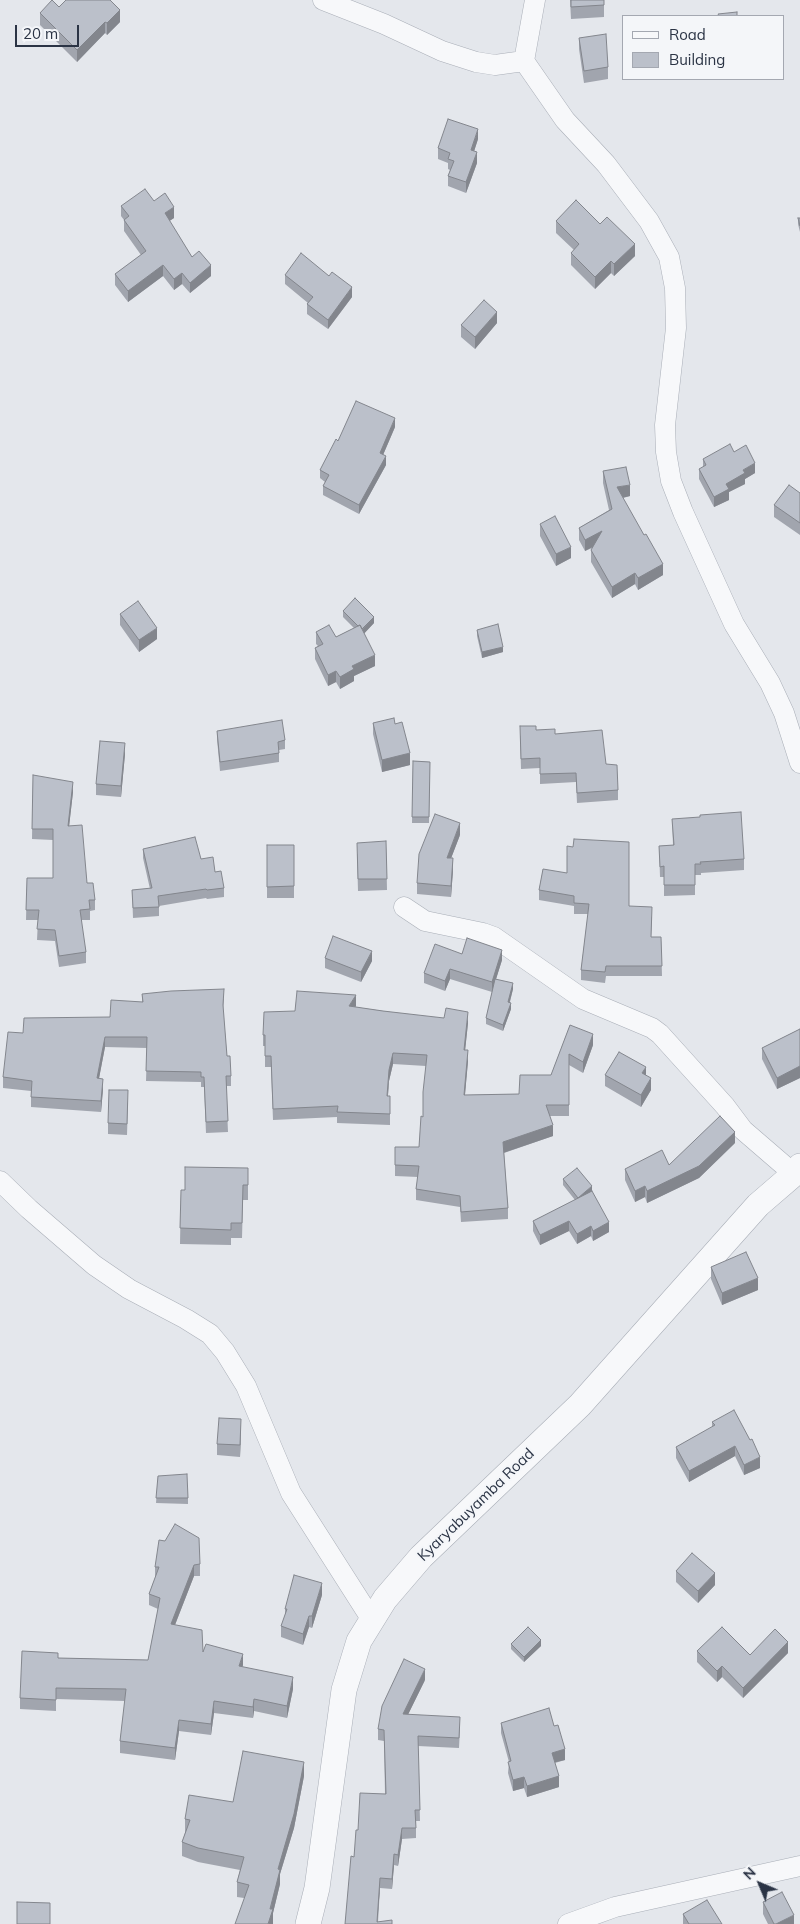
<!DOCTYPE html>
<html>
<head>
<meta charset="utf-8">
<style>
	body { margin:0 }
	#map { position:relative; width:800px; height:1924px; overflow:hidden; background:#e4e7ec; font-family:Mulish,sans-serif }
	canvas { display:block }
	.legend { position:absolute; left:622px; top:15px; width:162px; height:65px; box-sizing:border-box; background:#f4f6f9; border:1px solid #a4a8b1; margin:0; padding:6px 9px; list-style:none; font-size:15px; color:#2b3445 }
	.legend li { display:flex; align-items:center; gap:10px; height:25px }
	.legend b { width:25px; border:1px solid #a4a8b1 }
	.north { position:absolute; left:735px; top:1859px; width:50px; height:50px; -webkit-text-stroke:4px #f4f6f9; paint-order:stroke; rotate:315deg; font-size:14px; font-weight:700; line-height:20px; text-align:center; color:#2b3445 }
	.north::after { content:''; display:block; margin:auto; width:18px; height:22px; background:#2b3445; clip-path:polygon(50% 0,100% 100%,50% 72%,0 100%) }
	.scale { position:absolute; left:15px; top:25px; width:64px; height:22px; box-sizing:border-box; border:2px solid #2b3445; border-top:0; padding-left:6px; font-size:15px; line-height:18px; white-space:nowrap; color:#2b3445; -webkit-text-stroke:4px #f4f6f9; paint-order:stroke }
</style>
</head>
<body>
<div id="map">
<canvas width="800" height="1924"></canvas>
<ul class="legend">
<li><b style="height:6px;background:#f7f8fa"></b>Road</li>
<li><b style="height:14px;background:#bbc0ca"></b>Building</li>
</ul>
<div class="north">N</div>
<div class="scale">20 m</div>
</div>
<script>
const g = document.querySelector('canvas').getContext('2d');
g.lineJoin = 'round';
function shape(rows) {
  const path = new Path2D();
  for (const r of rows) {
    path.moveTo(r[0], r[1]);
    for (let i = 2; i < r.length; i += 2) path.lineTo(r[i], r[i + 1]);
  }
  return path;
}
function trace(path, color, width, dash) {
  g.strokeStyle = color;
  g.lineWidth = width;
  g.lineCap = dash ? 'butt' : 'round';
  g.setLineDash(dash || []);
  g.stroke(path);
}
function fillPath(path, color) {
  g.fillStyle = color;
  g.fill(path, 'evenodd');
}
function write(font, color, halo, rows, align = 'center') {
  g.font = font + ' Mulish,sans-serif';
  g.lineWidth = 4;
  g.setLineDash([]);
  g.textBaseline = 'middle';
  g.strokeStyle = halo;
  g.fillStyle = color;
  for (const [text, x, y, turn = 0] of rows) {
    g.save();
    g.translate(x, y);
    g.rotate((+turn || 0) * Math.PI / 180);
    g.textAlign = isNaN(turn) ? turn : align;
    if (halo) g.strokeText(text, 0, 0);
    g.fillText(text, 0, 0);
    g.restore();
  }
}
const minor = shape([
	[323,0,384,24,442,51,476,62,495,65,524,61,535,0],
	[524,61,565,120,606,164,649,221,669,257,675,288,676,328,665,425,666,452,671,481,683,512,734,624,770,683,784,713,800,763],
	[404,907,425,921,483,933,494,937,583,999,652,1028,660,1034,725,1106,743,1130,794,1174],
	[0,1181,29,1209,94,1265,129,1289,186,1319,210,1334,225,1352,246,1386,291,1493,372,1620],
	[568,1924,615,1907,800,1866]
]);
const tertiary = shape([
	[308,1924,317,1888,344,1690,359,1641,385,1599,421,1557,580,1405,758,1205,794,1174,800,1166]
]);
const wall = shape([
	[570,0,604,0,604,17,571,19],
	[59,7,120,22,107,35,105,33,77,62,40,25,40,13],
	[579,38,608,67,608,79,584,83,579,49],
	[478,139,474,151,477,163,466,193,448,186,448,176,450,170,448,169,448,163,438,159,438,148],
	[154,201,174,218,169,221,192,257,211,276,190,293,182,284,174,290,163,276,128,302,115,285,115,274,141,255,124,231,124,220,121,216,121,206],
	[798,218,800,218,800,232,798,224],
	[556,221,600,224,635,256,614,276,611,273,595,289,571,265,571,253,574,250,556,233],
	[285,275,329,276,352,297,328,329,307,314,307,304,308,303,285,284],
	[497,323,475,349,461,337,461,325],
	[395,427,383,455,386,465,359,514,323,495,323,486,325,482,320,478,320,470,338,441],
	[703,459,755,473,745,479,745,484,729,492,729,500,714,507,699,479,699,469,703,467],
	[603,471,630,496,623,498,663,575,638,590,635,584,612,598,591,562,591,550,592,548,585,551,579,540,579,528,609,510,603,483],
	[800,493,800,535,774,517,774,505],
	[540,524,571,558,556,566,540,536],
	[343,611,374,623,364,633,375,666,354,676,354,681,340,689,336,682,328,686,315,659,315,648,318,646,316,644,316,632,336,637,354,628,343,617],
	[120,614,157,639,139,652,120,625],
	[477,630,503,652,482,658,477,636],
	[373,723,395,724,410,765,382,772,373,734],
	[536,730,555,734,606,764,618,790,618,800,577,803,576,782,540,784,540,768,521,769,520,736],
	[217,731,285,740,285,749,279,750,279,762,220,771,217,739],
	[125,754,121,797,96,795,96,784],
	[413,761,430,762,429,823,412,823],
	[33,775,73,792,69,826,87,883,95,900,95,910,90,911,90,920,81,920,86,952,86,963,59,967,55,941,37,940,38,920,26,920,27,878,53,878,53,840,32,839],
	[672,819,744,859,744,870,701,873,701,875,695,875,695,895,664,896,664,877,660,877,659,846,673,845],
	[460,835,451,858,453,870,451,897,417,894,417,883],
	[386,841,387,890,358,891,357,854],
	[267,845,294,845,294,898,267,898],
	[143,849,201,859,215,872,224,888,224,897,207,899,206,898,159,906,159,916,133,918,132,890,150,889,143,858],
	[543,869,629,906,652,917,651,937,661,937,662,976,606,976,605,983,581,980,581,970,588,914,574,914,574,906,539,900,539,890],
	[462,954,502,960,496,979,513,989,510,1002,511,1009,503,1031,486,1024,486,1018,492,992,450,979,445,991,424,983,424,973],
	[325,958,372,961,361,982,325,968],
	[142,994,224,999,223,1009,227,1056,231,1076,231,1086,226,1086,228,1132,206,1133,204,1087,201,1087,201,1082,146,1081,147,1048,105,1047,99,1078,103,1089,101,1112,31,1107,31,1091,3,1088,3,1077,23,1033,110,1017,142,1002],
	[356,1006,355,1007,468,1023,465,1050,468,1061,465,1095,519,1094,551,1075,570,1025,593,1045,583,1073,569,1065,569,1116,550,1116,553,1136,504,1153,508,1208,508,1219,461,1222,460,1207,416,1200,416,1189,418,1177,395,1176,395,1147,419,1147,423,1117,426,1066,393,1064,389,1081,388,1096,390,1096,390,1125,337,1123,337,1117,273,1120,271,1067,265,1067,265,1046,263,1046,263,1035,295,1011],
	[800,1029,800,1078,777,1089,762,1059,762,1048],
	[605,1075,646,1075,651,1090,641,1107,605,1086],
	[128,1102,127,1135,108,1134,108,1123],
	[735,1143,699,1178,647,1203,645,1197,635,1202,625,1180,625,1169,669,1165],
	[248,1168,248,1200,243,1200,242,1238,231,1238,231,1245,180,1244,181,1190,185,1190],
	[563,1179,592,1191,609,1232,593,1241,591,1236,577,1244,569,1231,540,1245,533,1231,533,1221,575,1200,563,1185],
	[711,1267,758,1290,722,1305,711,1279],
	[712,1422,760,1468,744,1475,735,1456,689,1482,676,1458,676,1447,712,1427],
	[241,1431,240,1457,217,1455,217,1444],
	[158,1476,188,1498,188,1504,156,1503],
	[200,1564,200,1576,194,1576,175,1625,203,1652,243,1665,242,1667,293,1689,287,1718,254,1711,253,1718,214,1713,211,1735,179,1731,175,1760,120,1753,120,1741,125,1701,56,1699,56,1711,20,1709,20,1698,58,1658,148,1660,158,1609,149,1605,149,1594,155,1578,155,1567],
	[676,1571,715,1585,698,1603,676,1582],
	[322,1595,312,1628,309,1627,303,1645,281,1637,281,1626,285,1616,285,1609],
	[511,1644,541,1646,524,1662,511,1649],
	[697,1651,750,1655,788,1653,743,1698,722,1677,717,1682,697,1662],
	[425,1680,408,1714,460,1728,459,1748,418,1746,420,1821,416,1821,416,1838,402,1839,398,1866,394,1865,392,1889,380,1888,378,1922,392,1924,345,1924,354,1857,358,1830,385,1794,384,1741,378,1740,378,1729],
	[501,1723,554,1726,565,1760,555,1763,559,1787,527,1797,524,1788,513,1791,508,1773,509,1762,501,1733],
	[304,1776,294,1828,280,1874,280,1884,273,1913,244,1898,237,1897,237,1882,240,1870,198,1862,182,1856,182,1842,185,1833,185,1819,233,1802],
	[763,1902,794,1924,768,1924,763,1914],
	[683,1914,722,1924,683,1924]
]);
const shadedWall = shape([
	[120,10,120,22,107,35,107,23],
	[105,22,105,33,77,62,77,50],
	[478,129,478,139,471,161,471,150],
	[477,152,477,163,466,193,466,182],
	[174,207,174,218,165,224,165,213],
	[635,244,635,256,614,276,614,264],
	[611,261,611,273,595,289,595,277],
	[163,265,163,276,128,302,128,291],
	[211,265,211,276,190,293,190,283],
	[182,273,182,284,174,290,174,279],
	[352,287,352,297,328,329,328,320],
	[497,312,497,323,475,349,475,337],
	[395,418,395,427,380,462,380,453],
	[386,456,386,465,359,514,359,505],
	[755,463,755,473,745,479,745,484,729,492,729,500,714,507,714,497,726,484,743,470],
	[630,485,630,496,617,499,617,487],
	[602,531,602,542,585,551,585,540],
	[571,547,571,558,556,566,556,554],
	[663,564,663,575,638,590,638,578],
	[635,573,635,584,612,598,612,587],
	[374,617,374,623,362,636,362,630],
	[157,628,157,639,139,652,139,640],
	[503,647,503,652,482,658,482,652],
	[375,655,375,666,354,676,354,681,340,689,340,677,352,666],
	[336,671,336,682,328,686,328,675],
	[125,743,125,754,121,797,121,786],
	[410,753,410,765,382,772,382,760],
	[73,782,73,792,68,836,68,826],
	[460,823,460,835,447,869,447,858],
	[453,858,453,870,451,897,451,886],
	[502,950,502,960,492,992,492,982],
	[372,951,372,961,361,982,361,972],
	[450,969,450,979,445,991,445,981],
	[513,983,513,989,508,1008,508,1002],
	[356,995,356,1006,349,1017,349,1006],
	[511,1003,511,1009,503,1031,503,1025],
	[468,1012,468,1023,464,1061,464,1050],
	[593,1034,593,1045,583,1073,583,1062],
	[105,1037,105,1047,97,1089,97,1078],
	[468,1050,468,1061,464,1105,464,1095],
	[393,1053,393,1064,389,1081,387,1107,389,1070],
	[800,1066,800,1078,777,1089,777,1078],
	[646,1067,646,1079,642,1073],
	[651,1078,651,1090,641,1107,641,1095],
	[103,1079,103,1089,101,1112,101,1101],
	[553,1125,553,1136,503,1153,503,1142],
	[735,1132,735,1143,699,1178,647,1203,647,1191],
	[592,1186,592,1192,578,1198],
	[645,1186,645,1197,635,1202,635,1191],
	[569,1221,569,1231,540,1245,540,1235],
	[609,1222,609,1232,593,1241,593,1231],
	[591,1226,591,1236,577,1244,577,1234],
	[758,1278,758,1290,722,1305,722,1293],
	[241,1419,241,1431,240,1457,240,1445],
	[735,1446,735,1456,689,1482,689,1471],
	[760,1457,760,1468,744,1475,744,1465],
	[194,1565,194,1576,171,1635,171,1624],
	[715,1573,715,1585,698,1603,698,1591],
	[322,1583,322,1595,312,1628,312,1616],
	[309,1616,309,1627,303,1645,303,1634],
	[541,1640,541,1646,524,1662,524,1657],
	[788,1642,788,1653,743,1698,743,1688],
	[243,1654,243,1665,239,1678,239,1666],
	[722,1666,722,1677,717,1682,717,1671],
	[425,1669,425,1680,403,1725,403,1714],
	[293,1677,293,1689,287,1718,287,1706],
	[254,1699,254,1711,253,1718,253,1707],
	[214,1701,214,1713,211,1735,211,1724],
	[179,1720,179,1731,175,1760,175,1748],
	[565,1749,565,1760,552,1763,552,1753],
	[304,1762,304,1776,294,1828,280,1874,280,1884,273,1913,273,1924,268,1924,278,1869],
	[559,1776,559,1787,527,1797,527,1786],
	[524,1777,524,1788,513,1791,513,1780],
	[402,1828,402,1839,398,1866,398,1855],
	[394,1854,394,1865,392,1889,392,1879],
	[380,1878,380,1888,377,1924],
	[794,1915,794,1924,776,1924]
]);
const building = shape([
	[52,0,59,7,66,0,110,0,120,10,107,23,105,22,77,50,40,13,52,0],
	[571,0,604,0,604,5,571,7,571,0],
	[737,12,737,16,719,16,718,14,737,12],
	[606,34,608,67,584,71,579,38,606,34],
	[448,119,478,129,471,150,477,152,466,182,448,176,454,161,448,159,450,153,438,148,448,119],
	[145,189,154,201,165,193,174,207,165,213,192,257,199,251,211,265,190,283,182,273,174,279,163,265,128,291,115,274,146,251,124,220,129,216,121,206,145,189],
	[576,200,600,224,607,217,635,244,614,264,611,261,595,277,571,253,579,244,556,221,576,200],
	[798,218,800,218,800,226,798,218],
	[301,253,329,276,332,272,352,287,328,320,307,304,313,297,285,275,301,253],
	[484,300,497,312,475,337,461,325,484,300],
	[356,401,395,418,380,453,386,456,359,505,323,486,329,475,320,470,336,439,338,441,356,401],
	[730,444,734,452,746,445,755,463,743,470,745,473,726,484,729,489,714,497,699,469,706,465,703,459,730,444],
	[626,467,630,485,617,487,644,535,646,534,663,564,638,578,635,573,612,587,591,550,602,531,585,540,579,528,612,509,603,471,626,467],
	[789,485,800,493,800,523,774,505,789,485],
	[555,516,571,547,556,554,540,524,555,516],
	[355,598,374,617,362,629,360,625,358,626,343,611,355,598],
	[138,601,157,628,139,640,120,614,138,601],
	[498,624,503,647,482,652,477,630,498,624],
	[329,625,336,637,360,625,375,655,352,666,354,669,340,677,336,671,328,675,315,648,323,644,316,632,329,625],
	[394,718,395,724,402,722,410,753,382,760,373,723,394,718],
	[282,720,285,740,278,742,279,753,220,762,217,731,282,720],
	[520,726,536,726,536,730,555,729,555,734,602,730,606,764,617,765,618,790,577,793,576,773,540,774,540,758,521,759,520,726],
	[100,741,125,743,121,786,96,784,100,741],
	[413,761,430,762,429,817,412,817,413,761],
	[33,775,73,782,68,826,82,825,87,883,93,883,95,900,89,900,90,909,80,910,86,952,59,956,55,930,37,929,39,910,26,910,27,878,53,878,53,829,32,829,33,775],
	[741,812,744,859,700,862,701,864,695,864,695,885,664,885,664,866,660,867,659,846,674,845,672,819,700,817,700,815,741,812],
	[435,814,460,823,447,858,453,858,451,886,417,883,419,854,435,814],
	[195,837,201,859,213,857,215,872,221,871,224,888,207,890,206,889,158,896,159,907,133,908,132,890,152,888,143,849,195,837],
	[574,839,629,842,629,906,652,907,651,937,661,937,662,966,606,966,605,972,581,970,589,904,574,903,574,896,539,890,543,869,567,873,567,846,573,847,574,839],
	[386,841,387,879,358,879,357,843,386,841],
	[267,845,294,845,294,886,267,887,267,845],
	[333,936,372,951,361,972,325,958,333,936],
	[467,938,502,950,492,982,450,969,445,981,424,973,435,944,462,954,467,938],
	[495,979,513,983,508,1002,511,1003,503,1025,486,1018,495,979],
	[224,989,223,1005,227,1056,230,1056,231,1076,226,1076,228,1121,206,1122,204,1077,201,1077,201,1072,146,1071,147,1037,105,1037,97,1078,103,1079,101,1101,31,1097,32,1081,3,1077,8,1032,23,1033,24,1018,110,1017,111,1000,143,1002,142,994,171,991,224,989],
	[297,991,356,995,349,1006,383,1011,444,1018,446,1008,468,1012,464,1050,468,1050,464,1095,519,1094,520,1075,551,1075,570,1025,593,1034,583,1062,569,1054,569,1105,546,1105,553,1125,503,1142,508,1208,461,1212,460,1196,416,1189,419,1166,395,1165,395,1147,419,1147,421,1116,423,1117,423,1092,427,1055,393,1053,389,1070,387,1096,390,1096,390,1114,337,1112,338,1106,273,1109,271,1056,265,1056,265,1035,263,1035,264,1012,295,1011,297,991],
	[800,1029,800,1066,777,1078,762,1048,800,1029],
	[619,1052,646,1067,642,1073,651,1078,641,1095,605,1075,619,1052],
	[109,1090,128,1090,127,1124,108,1123,109,1090],
	[720,1116,735,1132,699,1166,647,1191,645,1186,635,1191,625,1169,662,1150,669,1165,720,1116],
	[185,1167,248,1168,248,1185,243,1185,242,1223,231,1223,231,1230,180,1228,181,1190,185,1190,185,1167],
	[577,1168,592,1186,578,1198,563,1179,577,1168],
	[592,1191,609,1222,593,1231,591,1226,577,1234,569,1221,540,1235,533,1221,592,1191],
	[746,1252,758,1278,722,1293,711,1267,746,1252],
	[734,1410,750,1440,752,1439,760,1457,744,1465,735,1446,689,1471,676,1447,715,1425,712,1422,734,1410],
	[219,1418,241,1419,240,1445,217,1444,219,1418],
	[187,1474,188,1498,156,1498,158,1476,187,1474],
	[175,1524,199,1538,200,1564,194,1565,171,1624,202,1630,203,1652,206,1644,243,1654,239,1666,293,1677,287,1706,254,1699,253,1707,214,1701,211,1724,179,1720,175,1748,120,1741,126,1689,56,1688,56,1700,20,1698,22,1651,58,1653,58,1658,148,1660,160,1598,149,1594,159,1567,155,1567,159,1540,165,1541,175,1524],
	[692,1553,715,1573,698,1591,676,1571,692,1553],
	[294,1575,322,1583,312,1616,309,1616,303,1634,281,1626,287,1609,285,1609,294,1575],
	[528,1627,541,1640,524,1657,511,1644,528,1627],
	[722,1627,750,1655,775,1629,788,1642,743,1688,722,1666,717,1671,697,1651,722,1627],
	[404,1659,425,1669,403,1714,460,1717,459,1738,418,1736,420,1810,415,1810,416,1828,402,1828,398,1855,394,1854,392,1879,380,1878,377,1922,392,1920,392,1924,345,1924,351,1856,354,1857,356,1830,358,1830,360,1793,386,1794,384,1730,378,1729,382,1706,404,1659],
	[549,1708,554,1726,558,1725,565,1749,552,1753,559,1776,527,1786,524,1777,513,1780,508,1762,511,1761,501,1723,549,1708],
	[243,1751,304,1762,294,1814,278,1869,280,1870,270,1909,273,1909,268,1924,235,1924,249,1885,237,1882,244,1857,198,1848,182,1842,190,1820,185,1819,189,1795,233,1802,243,1751],
	[782,1892,794,1915,776,1924,774,1924,763,1902,782,1892],
	[707,1900,722,1924,689,1924,683,1914,707,1900],
	[17,1902,50,1903,50,1924,17,1924,17,1902]
]);
const streetNames = [
	["Kyaryabuyamba Road",476,1505,-44]
];
trace(minor, '#a9aeb7', 21);
trace(tertiary, '#a9aeb7', 26);
trace(minor, '#f7f8fa', 20);
trace(tertiary, '#f7f8fa', 25);
fillPath(wall, '#a1a5ae');
fillPath(shadedWall, '#83868d');
fillPath(building, '#bbc0ca');
trace(building, '#83868d', 1);
write('15px', '#2b3445', '#f4f6f9', streetNames);
</script>
</body>
</html>
